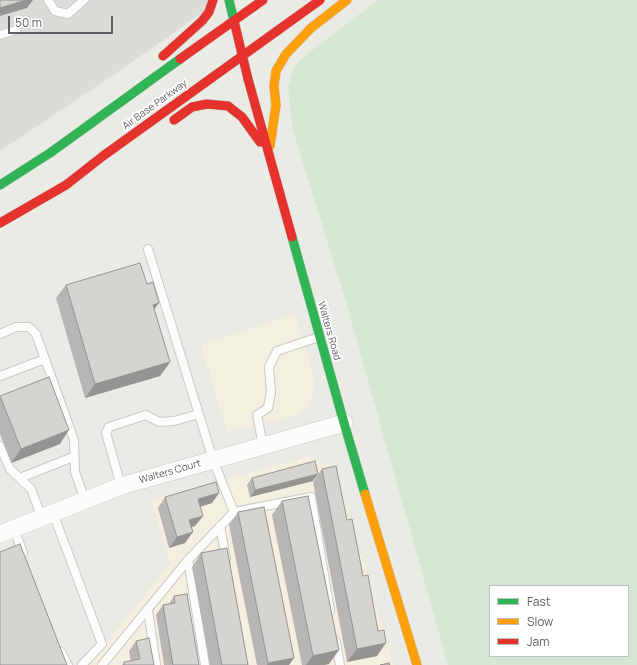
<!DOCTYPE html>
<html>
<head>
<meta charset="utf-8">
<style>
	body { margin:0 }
	#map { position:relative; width:637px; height:665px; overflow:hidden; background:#ebebe6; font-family:Manrope,sans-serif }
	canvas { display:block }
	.legend { position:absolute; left:489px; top:585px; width:140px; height:72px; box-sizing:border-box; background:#fff; border:1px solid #bebfc1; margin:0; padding:5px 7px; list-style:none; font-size:12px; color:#5c5f63 }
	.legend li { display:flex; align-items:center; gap:8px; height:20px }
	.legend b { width:20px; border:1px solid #bebfc1 }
	.scale { position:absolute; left:8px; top:16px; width:105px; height:18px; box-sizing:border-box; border:2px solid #5c5f63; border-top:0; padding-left:5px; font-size:12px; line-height:14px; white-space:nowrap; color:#5c5f63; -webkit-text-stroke:3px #fff; paint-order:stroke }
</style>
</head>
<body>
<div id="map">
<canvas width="637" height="665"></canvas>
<ul class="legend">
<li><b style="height:5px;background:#30b455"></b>Fast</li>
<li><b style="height:5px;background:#ff9f0a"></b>Slow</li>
<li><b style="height:5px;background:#e5322d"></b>Jam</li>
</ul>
<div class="scale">50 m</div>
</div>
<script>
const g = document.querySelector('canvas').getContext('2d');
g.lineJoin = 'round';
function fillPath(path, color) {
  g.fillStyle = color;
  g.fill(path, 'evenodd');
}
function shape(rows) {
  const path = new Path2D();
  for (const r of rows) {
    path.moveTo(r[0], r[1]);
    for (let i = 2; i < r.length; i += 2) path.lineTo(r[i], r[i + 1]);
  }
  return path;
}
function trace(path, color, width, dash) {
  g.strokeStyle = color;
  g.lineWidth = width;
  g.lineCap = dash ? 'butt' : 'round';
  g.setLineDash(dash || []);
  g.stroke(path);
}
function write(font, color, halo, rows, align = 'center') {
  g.font = font + ' Manrope,sans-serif';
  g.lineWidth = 3.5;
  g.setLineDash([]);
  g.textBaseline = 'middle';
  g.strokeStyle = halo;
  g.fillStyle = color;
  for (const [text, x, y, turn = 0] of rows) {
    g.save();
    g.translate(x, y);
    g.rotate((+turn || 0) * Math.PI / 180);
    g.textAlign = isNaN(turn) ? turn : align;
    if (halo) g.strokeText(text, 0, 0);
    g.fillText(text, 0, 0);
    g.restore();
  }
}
const commercial = shape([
	[295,315,313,375,313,391,308,406,296,416,227,432,201,344],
	[308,457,331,467,337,476,394,665,89,665,170,564,151,500]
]);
const industrial = shape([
	[0,0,220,0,124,68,0,151]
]);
const green = shape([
	[378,0,637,0,637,665,448,665,346,302,293,130,288,88,294,67,307,54],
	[490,586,628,586,628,656,490,656]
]);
const lane = shape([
	[48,0,55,11,68,14,84,0],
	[0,35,16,30],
	[148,249,213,460,234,512],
	[0,334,16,327,29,327,36,334,74,440,75,472,85,500],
	[0,376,45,359],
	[0,446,10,469,31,489,42,518],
	[263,446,257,415,268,408,271,392,269,367,277,351,319,337],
	[20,478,73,457],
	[121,486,106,433,109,427,146,415,159,422,174,421,199,414],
	[53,513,102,644,82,665],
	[220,526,226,559],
	[14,529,23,553],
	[188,560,205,665],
	[148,610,156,665],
	[336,642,340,665],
	[61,652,68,665],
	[102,665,188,560,234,512,311,497,330,611]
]);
const street = shape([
	[0,534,121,486,344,423]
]);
const fast = shape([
	[229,0,234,21],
	[0,185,50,153,180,59],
	[292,237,344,423,365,494]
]);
const slow = shape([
	[270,146,276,105,274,86,276,71,286,54,311,28,347,0],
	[365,494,417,665]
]);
const jam = shape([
	[234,21,248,79,292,237],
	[163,56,202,21,209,12,213,0],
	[180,59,263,0],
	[174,120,192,107,207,104,228,106,242,117,260,142],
	[0,223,66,185,103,156,320,0]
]);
const wall = shape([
	[66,285,154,310,170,362,160,376,85,398,56,298],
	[0,396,60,444,11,463,0,434],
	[322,469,347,520,378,631,377,656,347,662,313,482],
	[252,478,313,481,250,497,247,485],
	[165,497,212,503,200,507,203,516,195,526,191,527,185,543,169,548,158,508],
	[282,501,329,664,324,665,302,665,272,515],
	[238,512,289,665,257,665,229,525],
	[201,553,248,665,210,665,192,567],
	[174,596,199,665,164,665,156,615,163,605,169,604],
	[136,641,154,665,122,665,124,662,131,661,129,651]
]);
const shadedWall = shape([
	[26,0,33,0,27,8,0,16,0,8],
	[159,303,149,316,153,305],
	[170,362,160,376,85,398,95,384],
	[69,430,60,444,11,463,21,449],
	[318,474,313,481,250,497,255,490],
	[219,493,212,503,191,509,198,499],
	[203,516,195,526,182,530,189,520],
	[193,532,185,543,169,548,177,537],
	[386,643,377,656,347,662,357,649],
	[339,650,329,664,324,665,306,665,313,656],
	[294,658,289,665,267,665,268,663]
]);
const building = shape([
	[0,0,26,0,0,8,0,0],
	[140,263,147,284,153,282,159,303,153,305,170,362,95,384,66,285,140,263],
	[49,377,69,430,21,449,0,396,49,377],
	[315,461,318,474,255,490,252,478,315,461],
	[336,466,347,520,352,519,363,576,368,575,378,631,384,630,386,643,357,649,322,469,336,466],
	[216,482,219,493,198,499,203,516,189,520,193,532,177,537,165,497,216,482],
	[308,496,339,650,313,656,282,501,308,496],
	[264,507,294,658,268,663,238,512,264,507],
	[20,544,67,665,0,665,0,552,20,544],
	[227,548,248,665,222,665,201,553,227,548],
	[187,594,199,665,173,665,163,605,175,603,174,596,187,594],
	[149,638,154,665,124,665,124,662,140,659,136,641,149,638],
	[389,663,390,665,380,665,389,663]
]);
const streetNames = [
	["Air Base Parkway",155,105,-36],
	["Walters Road",329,331,74],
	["Walters Court",170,472,-16]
];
fillPath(commercial, '#f4f0e0');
fillPath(industrial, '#dcdbd7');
fillPath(green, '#d4e7d3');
trace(lane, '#c8c9c8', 10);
trace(street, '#c8c9c8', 18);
trace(fast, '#c8c9c8', 10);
trace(slow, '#c8c9c8', 10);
trace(jam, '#c8c9c8', 10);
trace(lane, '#fcfcfb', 8);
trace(street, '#fcfcfb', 17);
trace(fast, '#30b455', 9);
trace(slow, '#ff9f0a', 9);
trace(jam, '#e5322d', 9);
fillPath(wall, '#b7b6b4');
fillPath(shadedWall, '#959492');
fillPath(building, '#d5d4d1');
trace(building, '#959492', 1);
write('10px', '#5c5f63', '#fff', streetNames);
</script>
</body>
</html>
